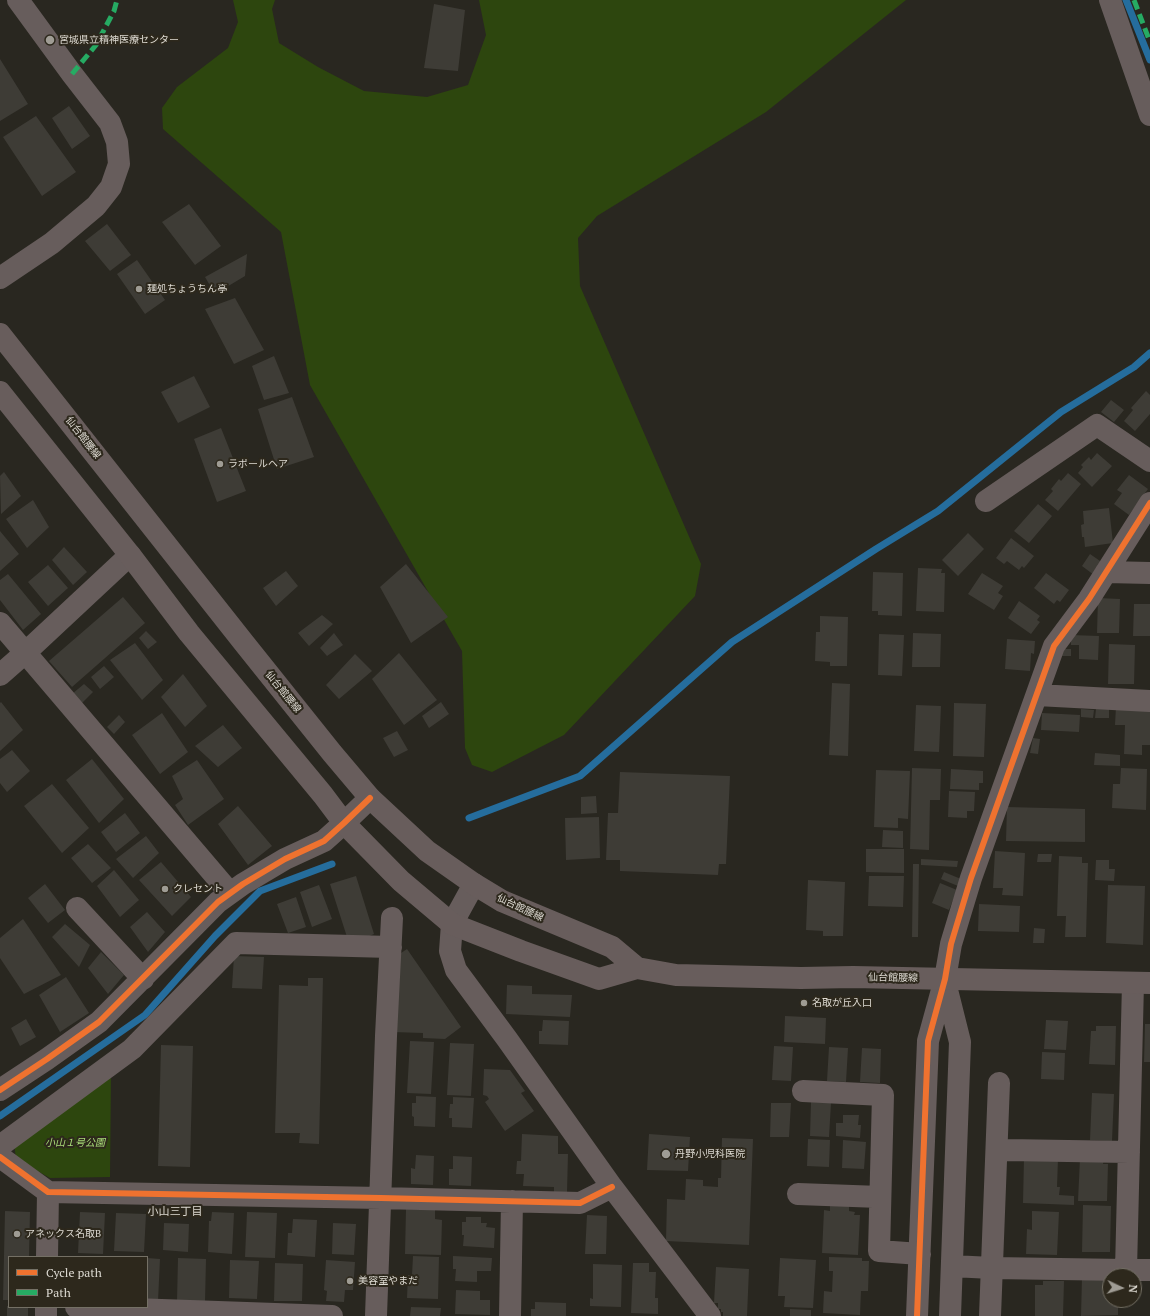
<!DOCTYPE html>
<html>
<head>
<meta charset="utf-8">
<style>
	body { margin:0 }
	#map { position:relative; width:1150px; height:1316px; overflow:hidden; background:#292720; font-family:"PT Serif",serif }
	canvas { display:block }
	.legend { position:absolute; left:8px; top:1256px; width:140px; height:52px; box-sizing:border-box; background:#2d281c; border:1px solid #747065; margin:0; padding:5px 7px; list-style:none; font-size:12px; color:#dedbd3 }
	.legend li { display:flex; align-items:center; gap:8px; height:20px }
	.legend b { width:20px; border:1px solid #747065 }
	.north { position:absolute; left:1102px; top:1268px; width:40px; height:40px; box-sizing:border-box; background:#2d281c; border:1px solid #747065; border-radius:50%; rotate:94deg; font-size:11px; font-weight:700; line-height:16px; text-align:center; color:#dedbd3 }
	.north::after { content:''; display:block; margin:auto; width:14px; height:18px; background:#9f9c94; clip-path:polygon(50% 0,100% 100%,50% 72%,0 100%) }
</style>
</head>
<body>
<div id="map">
<canvas width="1150" height="1316"></canvas>
<ul class="legend">
<li><b style="height:5px;background:#ef722f"></b>Cycle path</li>
<li><b style="height:5px;background:#26ab63"></b>Path</li>
</ul>
<div class="north">N</div>
</div>
<script>
const g = document.querySelector('canvas').getContext('2d');
g.lineJoin = 'round';
function fillPath(path, color) {
  g.fillStyle = color;
  g.fill(path, 'evenodd');
}
function shape(rows) {
  const path = new Path2D();
  for (const r of rows) {
    path.moveTo(r[0], r[1]);
    for (let i = 2; i < r.length; i += 2) path.lineTo(r[i], r[i + 1]);
  }
  return path;
}
function trace(path, color, width, dash) {
  g.strokeStyle = color;
  g.lineWidth = width;
  g.lineCap = dash ? 'butt' : 'round';
  g.setLineDash(dash || []);
  g.stroke(path);
}
function write(font, color, halo, rows, align = 'center') {
  g.font = font + ' "PT Serif","Noto Sans JP",serif';
  g.lineWidth = 4;
  g.setLineDash([]);
  g.textBaseline = 'middle';
  g.strokeStyle = halo;
  g.fillStyle = color;
  for (const [text, x, y, turn = 0] of rows) {
    g.save();
    g.translate(x, y);
    g.rotate((+turn || 0) * Math.PI / 180);
    g.textAlign = isNaN(turn) ? turn : align;
    if (halo) g.strokeText(text, 0, 0);
    g.fillText(text, 0, 0);
    g.restore();
  }
}
const green = shape([
	[233,0,275,0,272,9,279,43,318,67,364,91,427,97,468,85,486,35,479,0,906,0,766,112,597,216,578,238,580,286,701,564,695,596,564,735,492,772,472,765,465,748,462,651,310,385,281,232,163,129,162,108,177,87,228,48,238,22],
	[111,1073,110,1177,50,1178,16,1159,14,1143]
]);
const stream = shape([
	[1126,0,1150,60],
	[469,818,580,776,732,642,876,549,938,511,1061,412,1134,367,1150,353],
	[0,1116,145,1015,215,936,260,891,332,864]
]);
const building = shape([
	[434,4,465,10,458,71,424,68],
	[0,59,28,104,0,121],
	[69,106,90,136,72,149,52,118],
	[36,116,76,172,42,196,3,137],
	[189,204,221,246,195,265,162,222],
	[107,224,131,255,110,271,85,241],
	[247,254,245,276,215,294,205,277],
	[137,260,165,300,145,314,117,274],
	[235,298,264,350,234,364,205,309],
	[274,356,289,393,264,400,252,366],
	[194,376,210,407,178,423,161,392],
	[1146,391,1150,395,1150,414,1135,431,1124,421,1133,410,1131,408],
	[292,397,314,457,277,469,258,409],
	[1111,400,1124,410,1114,422,1101,412],
	[221,428,246,491,217,502,194,439],
	[1097,453,1112,466,1092,487,1078,473,1083,467,1081,465,1089,457,1091,460],
	[4,472,21,496,1,514,0,476],
	[1068,473,1081,484,1058,511,1045,500,1053,491,1051,489,1059,479,1061,481],
	[1129,475,1148,489,1129,515,1114,504,1122,493,1117,490],
	[33,500,49,527,27,548,6,519],
	[1038,504,1052,516,1029,543,1014,531],
	[1109,508,1113,543,1085,547,1084,537,1082,537,1081,525,1084,524,1083,511],
	[0,531,19,554,0,571],
	[968,533,984,549,958,576,942,560],
	[1011,538,1034,556,1024,568,1022,566,1019,570,1007,561,1004,564,996,558],
	[64,547,87,572,73,585,52,560],
	[1090,554,1103,563,1094,575,1082,566],
	[406,564,448,617,411,643,380,587],
	[48,565,68,588,48,606,28,582],
	[918,568,942,569,941,573,945,573,944,612,916,611],
	[286,571,298,586,276,606,263,588],
	[873,572,903,573,902,616,878,615,878,611,872,611],
	[982,573,1003,586,998,593,1003,596,994,610,968,594],
	[1046,573,1069,590,1060,602,1057,600,1054,604,1034,588],
	[8,574,41,614,23,630,0,600,0,580],
	[123,597,145,623,72,687,49,661],
	[1098,598,1120,599,1119,633,1097,633],
	[1019,601,1040,616,1037,620,1040,622,1031,634,1008,618],
	[1134,604,1150,604,1150,636,1133,636],
	[322,615,333,624,309,646,298,633],
	[820,616,848,617,847,666,830,666,830,662,815,661,816,632,820,632],
	[146,631,157,642,148,649,139,638],
	[334,633,343,645,327,656,320,648],
	[913,633,941,634,940,667,912,667],
	[879,634,904,635,902,676,878,675],
	[1071,635,1099,636,1098,660,1079,659,1079,645,1071,645],
	[1007,639,1035,641,1034,654,1031,653,1030,671,1005,669],
	[135,643,163,680,142,700,110,660],
	[1109,644,1135,645,1134,684,1108,684],
	[1061,649,1071,649,1071,656,1061,656],
	[399,653,437,700,404,725,372,679],
	[355,654,372,671,339,699,326,685],
	[104,666,114,677,100,689,91,677],
	[183,674,207,706,185,727,161,697],
	[832,683,850,684,848,756,829,755],
	[84,684,93,692,81,704,72,694],
	[1,702,23,730,0,751,0,703],
	[441,702,449,714,429,728,422,716],
	[954,703,986,704,984,757,953,756],
	[916,705,941,706,939,752,914,751],
	[1116,706,1150,707,1150,745,1142,745,1142,755,1124,754,1125,725,1115,725],
	[1081,709,1094,710,1093,718,1081,717],
	[1096,709,1109,709,1109,718,1095,718],
	[162,713,188,752,160,774,132,735],
	[1042,713,1080,715,1079,732,1041,730],
	[119,715,125,722,114,734,107,727],
	[223,725,242,748,218,767,195,746],
	[397,731,408,750,394,757,383,738],
	[1033,738,1040,739,1038,754,1030,753],
	[12,750,30,771,7,792,0,783,0,759],
	[1095,753,1120,755,1120,766,1094,765],
	[92,759,124,799,99,823,66,780],
	[197,760,224,799,188,825,175,805,183,799,172,776],
	[912,768,941,769,940,800,930,800,929,850,910,849],
	[1121,768,1147,769,1146,810,1112,808,1113,784,1120,784],
	[951,769,983,771,983,783,979,783,979,790,950,789],
	[876,770,910,771,908,819,898,818,898,828,874,827],
	[620,772,730,776,726,864,719,864,718,875,620,871,620,860,606,860,608,813,618,813],
	[52,784,89,828,62,853,24,806],
	[949,791,975,792,974,811,967,811,967,818,948,817],
	[596,796,597,813,581,814,581,797],
	[238,806,272,846,248,865,218,824],
	[1007,807,1085,809,1085,842,1006,841],
	[125,813,140,833,116,852,101,832],
	[599,817,600,858,566,860,565,818],
	[883,830,903,831,903,848,882,847],
	[146,836,159,853,133,878,116,859],
	[88,844,111,868,92,883,71,858],
	[866,849,904,849,904,873,866,872],
	[995,851,1025,853,1023,896,1002,895,1003,888,993,888],
	[1038,854,1052,854,1051,862,1037,862],
	[1059,856,1082,857,1082,863,1088,863,1086,937,1065,937,1066,916,1057,916],
	[921,859,958,861,957,867,921,865],
	[1096,860,1109,860,1109,869,1115,869,1114,881,1095,880],
	[161,862,191,897,172,916,139,880],
	[913,864,919,864,918,937,912,937],
	[114,870,139,900,120,917,97,886],
	[944,872,961,879,958,886,941,879],
	[356,876,374,934,365,938,347,937,330,884],
	[869,876,904,876,903,907,868,906],
	[808,880,845,882,843,936,823,936,823,931,806,930],
	[940,883,957,890,949,910,932,903],
	[45,884,65,910,48,923,28,898],
	[319,885,332,919,312,927,300,892],
	[1108,885,1145,886,1143,945,1106,943],
	[296,897,306,927,288,933,277,904],
	[979,904,1020,906,1019,932,978,931],
	[147,912,165,932,148,952,130,927],
	[23,919,61,975,24,994,0,958,0,938],
	[65,924,90,945,79,967,52,937],
	[1034,928,1045,929,1044,943,1033,943],
	[407,949,461,1027,445,1039,423,1038,423,1033,393,1032,395,957],
	[101,952,124,975,108,994,88,968],
	[234,956,264,957,262,989,232,988],
	[66,977,89,1013,60,1032,39,995],
	[308,978,323,978,319,1144,299,1143,300,1133,275,1133,279,985,308,986],
	[507,985,532,986,532,994,572,995,570,1017,506,1014],
	[785,1016,826,1018,825,1044,784,1042],
	[26,1019,36,1037,20,1046,11,1028],
	[543,1020,569,1021,568,1045,539,1044,539,1031,542,1031],
	[1046,1020,1068,1021,1066,1050,1044,1049],
	[1145,1024,1150,1024,1150,1062,1144,1062],
	[1096,1026,1116,1026,1115,1065,1089,1064,1091,1031,1096,1031],
	[410,1041,434,1042,431,1094,407,1093],
	[450,1043,474,1044,471,1096,447,1095],
	[161,1045,193,1046,190,1167,158,1166],
	[774,1046,793,1047,791,1081,772,1080],
	[829,1047,848,1048,846,1082,827,1081],
	[862,1048,881,1049,880,1083,860,1082],
	[1042,1052,1065,1053,1064,1080,1041,1079],
	[484,1069,510,1070,525,1091,521,1093,534,1111,505,1131,485,1102,489,1099,487,1096,483,1095],
	[1092,1093,1114,1094,1112,1141,1090,1140],
	[416,1096,436,1097,435,1127,414,1126,414,1117,412,1116,412,1103,416,1103],
	[453,1097,474,1098,472,1128,452,1127,452,1118,449,1118,450,1104,453,1104],
	[811,1102,831,1103,829,1137,810,1136],
	[771,1103,791,1103,789,1137,770,1137],
	[843,1115,859,1115,858,1125,861,1125,860,1138,836,1136,836,1123,843,1123],
	[522,1134,558,1136,558,1154,568,1154,567,1192,554,1192,554,1187,523,1186,524,1174,516,1174,517,1161,521,1161],
	[649,1134,690,1137,688,1171,647,1170],
	[722,1138,753,1139,749,1245,666,1241,667,1199,685,1200,686,1179,703,1180,703,1186,718,1187,718,1178,721,1178],
	[808,1139,830,1140,829,1167,807,1166],
	[843,1140,866,1142,864,1169,842,1168],
	[416,1155,434,1156,433,1185,411,1184,411,1168,415,1169],
	[453,1156,472,1157,471,1186,449,1185,449,1169,453,1169],
	[1024,1158,1058,1159,1057,1187,1060,1187,1059,1195,1074,1196,1074,1205,1023,1203],
	[1080,1158,1104,1159,1103,1164,1108,1164,1107,1201,1078,1201],
	[1083,1205,1111,1206,1110,1252,1082,1252],
	[830,1206,849,1206,849,1211,855,1212,854,1215,860,1215,858,1255,822,1253,824,1210,830,1211],
	[406,1209,435,1210,435,1219,442,1220,441,1255,405,1254],
	[5,1211,30,1212,29,1257,9,1257,9,1300,3,1300],
	[1032,1211,1059,1212,1057,1255,1026,1254,1027,1229,1032,1230],
	[80,1212,105,1213,103,1254,78,1253],
	[212,1212,234,1213,232,1254,208,1252,209,1221,211,1221],
	[247,1212,277,1213,275,1258,245,1257],
	[116,1213,146,1214,144,1252,114,1251],
	[587,1215,607,1216,606,1254,585,1254],
	[466,1217,481,1217,481,1223,487,1223,486,1227,495,1228,494,1248,463,1246,464,1235,462,1235,462,1222,466,1222],
	[293,1219,317,1220,315,1257,287,1255,288,1233,292,1233],
	[164,1223,189,1224,188,1252,163,1250],
	[333,1223,356,1224,354,1255,332,1254],
	[413,1256,439,1257,438,1299,407,1298,408,1275,412,1275],
	[453,1256,492,1258,491,1271,477,1271,477,1282,455,1281,456,1269,453,1269],
	[829,1257,862,1258,862,1261,869,1261,868,1291,861,1291,860,1315,823,1313,824,1291,832,1292,833,1271,829,1271],
	[147,1258,160,1259,158,1301,147,1300],
	[178,1258,206,1259,205,1302,177,1301],
	[780,1258,816,1260,813,1308,784,1307,785,1296,778,1296],
	[230,1260,259,1261,257,1299,229,1298],
	[326,1260,355,1262,353,1290,345,1290,344,1302,326,1301,327,1291,324,1290],
	[275,1263,303,1264,302,1301,274,1301],
	[633,1263,649,1263,649,1272,656,1272,655,1298,658,1298,658,1314,631,1313],
	[593,1264,622,1265,621,1307,590,1306,590,1298,593,1299],
	[716,1267,749,1269,747,1316,723,1316,723,1312,721,1312,721,1309,718,1309,718,1303,714,1303],
	[1082,1277,1110,1278,1110,1300,1118,1300,1118,1315,1081,1316],
	[1043,1281,1064,1281,1063,1316,1035,1316,1035,1285,1043,1285],
	[456,1290,480,1291,480,1300,490,1300,490,1315,455,1314],
	[535,1302,566,1303,566,1316,531,1316,531,1309,535,1309],
	[7,1306,28,1307,28,1316,7,1316],
	[411,1307,441,1308,440,1316,410,1316],
	[790,1309,811,1310,811,1316,790,1316]
]);
const minor = shape([
	[1110,0,1150,115],
	[0,278,52,243,96,206,111,187,119,164,117,142,110,123,72,74,18,0],
	[986,501,1097,425,1150,461],
	[1106,572,1150,573],
	[0,623,230,893],
	[0,675,25,653,130,555],
	[1037,695,1150,701],
	[474,884,452,924,450,951,456,970,507,1039,612,1187,710,1316],
	[77,908,143,979],
	[945,982,960,1042,950,1316],
	[1133,983,1126,1270,1150,1270],
	[0,1090,47,1059,99,1022,218,902,243,884,285,859,324,841,344,823,370,798],
	[803,1091,883,1095,879,1251,920,1254],
	[0,1146,132,1049,236,943,391,947],
	[1007,1150,1129,1152],
	[0,1157,48,1192,381,1198,580,1203,612,1187],
	[798,1194,880,1197],
	[47,1257,48,1192],
	[952,1266,992,1268,1126,1270],
	[76,1307,332,1316],
	[46,1316,46,1307],
	[376,1316,386,1036,392,918],
	[510,1316,512,1201],
	[917,1316,928,1041,945,979,951,944,971,878,1054,646,1089,599,1150,503],
	[990,1316,999,1083]
]);
const major = shape([
	[0,334,244,643,332,753,370,798,427,851,474,884,502,901,612,947,637,968],
	[0,392,130,555,189,633,323,795,344,823,401,881,452,924,521,951,599,979,637,968,676,975,801,978,853,977,1150,983]
]);
const quiet = shape([
	[1134,0,1150,42],
	[72,74,96,45,114,11,117,0]
]);
const cycleway = shape([
	[0,1090,47,1059,99,1022,218,902,243,884,285,859,324,841,344,823,370,798],
	[0,1157,48,1192,381,1198,580,1203,612,1187],
	[917,1316,928,1041,945,979,951,944,971,878,1054,646,1089,599,1150,503]
]);
const markers = [
	[50,40,5,"#9f9c94"],
	[139,289,4,"#9f9c94"],
	[220,464,4,"#9f9c94"],
	[165,889,4,"#9f9c94"],
	[804,1003,4,"#9f9c94"],
	[666,1154,5,"#9f9c94"],
	[17,1234,4,"#9f9c94"],
	[350,1281,4,"#9f9c94"]
];
const poiNames = [
	["宮城県立精神医療センター",59,40],
	["麺処ちょうちん亭",147,289],
	["ラポールヘア",228,464],
	["クレセント",173,889],
	["名取が丘入口",812,1003],
	["丹野小児科医院",675,1154],
	["アネックス名取B",25,1234],
	["美容室やまだ",358,1281]
];
const streetNames = [
	["仙台館腰線",83,438,52],
	["仙台館腰線",283,692,51],
	["仙台館腰線",520,908,25],
	["仙台館腰線",893,978,1]
];
const parkNames = [
	["小山１号公園",75,1143]
];
const neighbourhoodNames = [
	["小山三丁目",175,1212]
];
fillPath(green, '#2d460e');
trace(stream, '#256d9d', 7);
fillPath(building, '#3e3c36');
trace(minor, '#675d5c', 22);
trace(major, '#685d5c', 22);
trace(quiet, '#26ab63', 5, [10, 5]);
trace(cycleway, '#ef722f', 6);
for (const [x, y, r, color] of markers) {
  const dot = new Path2D();
  dot.arc(x, y, r, 0, 2 * Math.PI);
  g.fillStyle = color;
  g.fill(dot);
  trace(dot, '#2d281c', 1.5);
}
write('10px', '#dedbd3', '#2d281c', poiNames, 'left');
write('10px', '#dedbd3', '#2d281c', streetNames);
write('italic 10px', '#a8dc78', '#2d281c', parkNames);
write('11px', '#dedbd3', '#2d281c', neighbourhoodNames);
</script>
</body>
</html>
